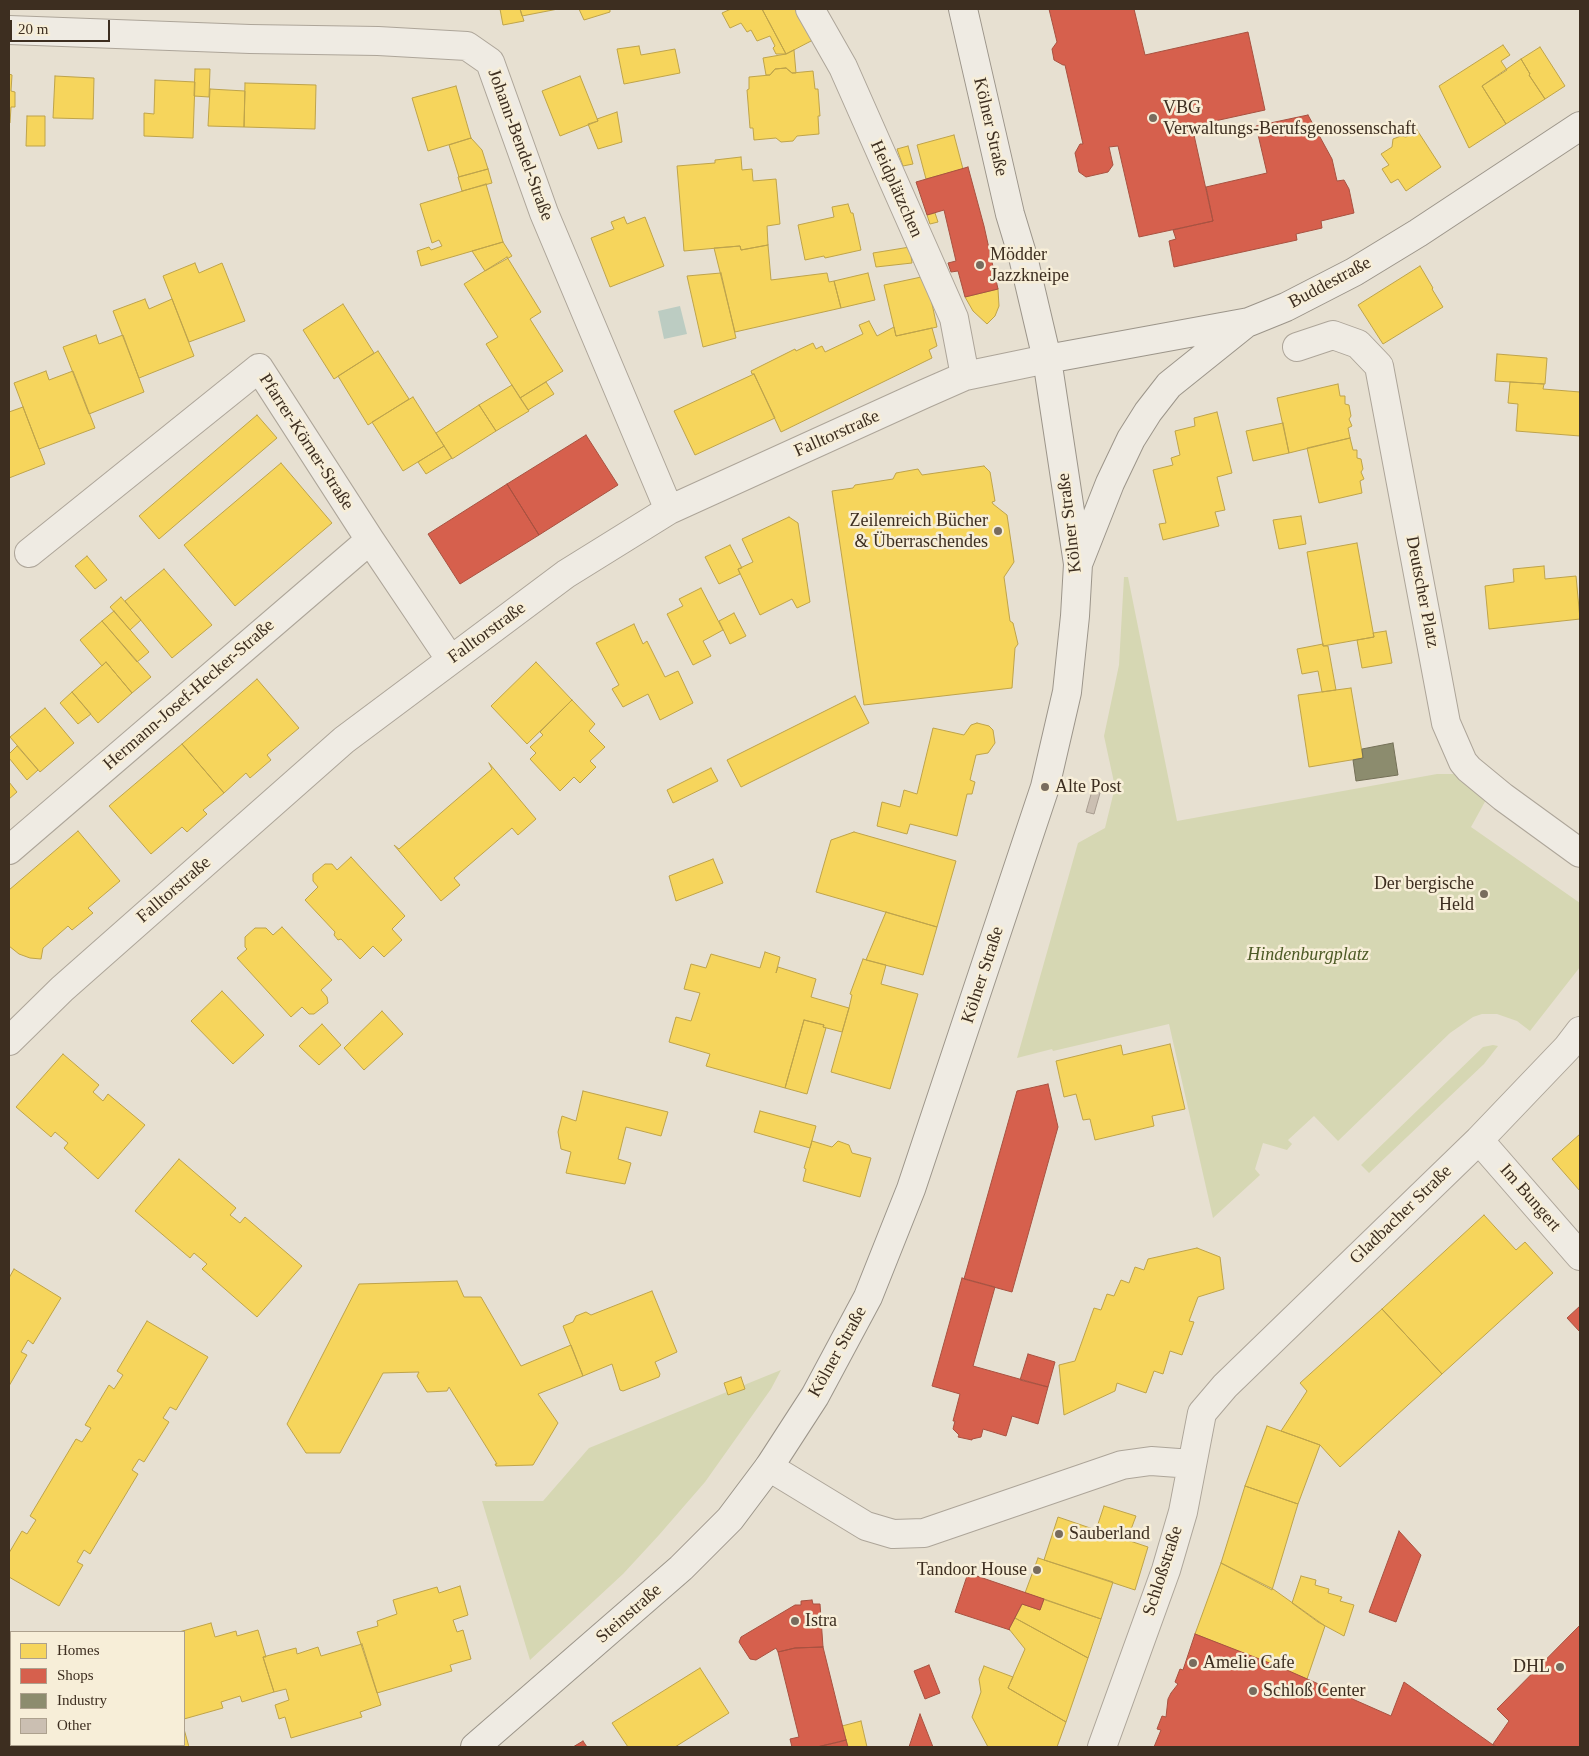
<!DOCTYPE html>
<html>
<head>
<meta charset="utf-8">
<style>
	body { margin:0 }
	#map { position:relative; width:1589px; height:1756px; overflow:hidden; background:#e7e0d1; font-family:"Times New Roman",serif }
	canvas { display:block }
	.frame { position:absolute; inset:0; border:10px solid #3d2e20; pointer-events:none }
	.legend { position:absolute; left:10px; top:1631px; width:175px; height:115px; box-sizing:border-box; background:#f7eed8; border:1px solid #ada18e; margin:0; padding:6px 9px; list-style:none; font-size:15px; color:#3d2e20 }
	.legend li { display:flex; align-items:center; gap:10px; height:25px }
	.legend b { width:25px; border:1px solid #ada18e }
	.scale { position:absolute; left:10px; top:20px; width:100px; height:22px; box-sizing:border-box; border:2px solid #3d2e20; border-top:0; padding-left:6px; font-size:15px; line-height:18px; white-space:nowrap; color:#3d2e20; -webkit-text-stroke:4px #f7eed8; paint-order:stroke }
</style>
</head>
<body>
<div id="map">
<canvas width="1589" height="1756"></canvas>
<div class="frame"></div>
<ul class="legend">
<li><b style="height:14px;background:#f6d55c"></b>Homes</li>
<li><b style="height:14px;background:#d6604d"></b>Shops</li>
<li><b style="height:14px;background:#8c8c6e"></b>Industry</li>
<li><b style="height:14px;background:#cbbfb2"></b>Other</li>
</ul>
<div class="scale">20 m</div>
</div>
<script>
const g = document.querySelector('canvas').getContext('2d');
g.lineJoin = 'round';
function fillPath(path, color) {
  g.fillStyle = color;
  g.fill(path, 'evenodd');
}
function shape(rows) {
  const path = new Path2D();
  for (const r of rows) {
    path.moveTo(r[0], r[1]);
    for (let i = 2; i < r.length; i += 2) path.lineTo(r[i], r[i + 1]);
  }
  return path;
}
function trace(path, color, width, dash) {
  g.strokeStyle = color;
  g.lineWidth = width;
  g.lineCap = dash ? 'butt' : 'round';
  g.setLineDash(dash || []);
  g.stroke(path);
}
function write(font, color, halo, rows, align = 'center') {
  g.font = font + ' "Times New Roman",serif';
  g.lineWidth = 5;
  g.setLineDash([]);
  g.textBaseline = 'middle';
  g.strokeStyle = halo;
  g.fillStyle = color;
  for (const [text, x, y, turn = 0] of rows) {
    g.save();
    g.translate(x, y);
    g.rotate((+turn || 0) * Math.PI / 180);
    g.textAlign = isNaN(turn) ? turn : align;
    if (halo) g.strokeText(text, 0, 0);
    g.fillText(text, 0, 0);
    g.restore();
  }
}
const green = shape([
	[1124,577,1128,577,1177,821,1437,774,1457,774,1487,798,1471,827,1580,903,1580,967,1530,1031,1517,1021,1497,1014,1482,1014,1473,1017,1450,1033,1338,1141,1314,1116,1288,1140,1292,1144,1287,1150,1263,1143,1255,1169,1260,1175,1213,1218,1169,1024,1053,1051,1052,1049,1017,1058,1078,843,1105,828,1115,787,1104,736,1119,665],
	[1493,1045,1498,1046,1484,1064,1369,1173,1361,1165,1483,1047],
	[781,1370,771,1389,705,1482,659,1535,623,1574,530,1660,482,1501,543,1501,589,1448]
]);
const water = shape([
	[680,306,687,334,664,339,658,311]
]);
const homes = shape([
	[500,9,520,9,524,21,503,25,500,9],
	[520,9,558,9,522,16,520,9],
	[579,9,610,9,610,12,584,20,579,9],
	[731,9,762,9,786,54,776,54,773,48,775,46,770,36,757,41,751,30,747,32,741,23,730,28,722,13,731,9],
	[762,9,796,9,813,40,786,54,762,9],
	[1503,45,1510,55,1501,61,1507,70,1482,86,1506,124,1469,148,1439,86,1503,45],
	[639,46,641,55,675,49,680,73,624,84,617,49,639,46],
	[1540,47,1565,86,1545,99,1529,75,1530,74,1521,59,1540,47],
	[794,50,796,73,792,73,786,68,775,69,770,75,766,75,763,58,786,54,794,50],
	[1521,59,1530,74,1529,75,1545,99,1506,124,1482,86,1521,59],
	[786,68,792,73,813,71,815,89,818,89,820,116,818,116,819,134,797,136,793,141,781,142,776,138,754,140,753,128,750,128,747,90,749,89,749,77,770,75,775,69,786,68],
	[195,69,210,69,209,97,194,96,195,69],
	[9,74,12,75,11,91,15,92,15,107,11,107,10,123,9,123,9,74],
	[55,76,94,78,93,119,53,118,55,76],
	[580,76,598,121,560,136,542,91,580,76],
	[155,80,195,82,193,138,144,136,144,113,154,114,155,80],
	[245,83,316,85,315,129,244,127,245,83],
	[456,86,471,138,428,151,412,98,456,86],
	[210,89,245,91,244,127,208,126,210,89],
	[617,112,622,142,598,149,588,124,598,121,597,119,617,112],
	[27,116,45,116,45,146,26,146,27,116],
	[1417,130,1441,167,1406,191,1398,179,1391,183,1382,169,1389,165,1381,154,1392,147,1393,139,1401,136,1406,137,1417,130],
	[954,135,963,169,926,179,917,145,954,135],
	[471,138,482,150,488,169,459,177,449,145,471,138],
	[908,146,913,164,903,166,897,149,908,146],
	[741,157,742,170,752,169,753,181,776,179,780,224,767,226,768,245,741,250,740,246,684,251,677,166,715,163,715,160,741,157],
	[488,169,492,183,462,191,458,177,488,169],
	[486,184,503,242,421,266,417,251,429,247,431,250,442,246,439,240,432,243,420,204,486,184],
	[848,204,851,213,853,213,861,250,825,258,824,256,805,260,798,225,834,217,832,207,848,204],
	[935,213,938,222,930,224,927,215,935,213],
	[624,217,627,224,645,217,664,266,610,287,591,238,614,229,611,222,624,217],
	[503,242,512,256,485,271,472,251,503,242],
	[768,245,771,280,827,273,829,282,834,281,841,308,735,332,714,248,740,246,741,250,768,245],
	[910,247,912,263,876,267,873,253,910,247],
	[507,257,541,312,530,319,563,371,520,398,486,344,498,337,464,284,507,257],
	[195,263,199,273,222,263,245,321,189,342,163,276,195,263],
	[1420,266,1433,288,1432,289,1443,307,1383,344,1358,305,1420,266],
	[721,273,736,338,703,347,687,276,721,273],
	[868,273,875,300,841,308,834,281,868,273],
	[926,276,937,327,896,336,884,285,926,276],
	[998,289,999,306,995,316,987,324,973,311,965,297,998,289],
	[145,299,149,309,172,299,194,356,139,378,113,311,145,299],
	[343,304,374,353,334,379,303,330,343,304],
	[869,321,877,336,894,327,896,336,932,328,937,346,929,350,932,358,781,432,754,374,752,374,751,371,795,349,796,351,813,343,816,349,822,346,825,352,863,334,859,325,869,321],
	[96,335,99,344,123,335,144,392,89,414,63,347,96,335],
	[378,351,409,399,368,425,338,376,378,351],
	[1497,354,1547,358,1545,384,1495,381,1497,354],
	[46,371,49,380,73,371,95,428,39,449,14,383,46,371],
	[754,374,775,418,695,455,674,411,754,374],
	[546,382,554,394,528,410,520,398,546,382],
	[1510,382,1544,384,1543,389,1580,392,1580,436,1516,431,1518,404,1508,403,1510,382],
	[1338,384,1340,396,1345,396,1345,404,1349,405,1351,416,1349,419,1352,426,1348,428,1350,438,1289,453,1277,398,1338,384],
	[512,385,529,411,496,431,479,405,512,385],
	[413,397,444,446,403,471,372,422,413,397],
	[479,405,496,431,452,459,436,433,479,405],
	[23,407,45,464,9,478,9,412,23,407],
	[1217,412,1232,473,1217,477,1225,510,1215,512,1219,526,1163,540,1159,524,1166,523,1153,470,1173,465,1171,458,1180,455,1175,431,1195,426,1194,418,1217,412],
	[257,415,277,438,159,539,139,516,257,415],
	[1283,423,1289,453,1253,461,1246,431,1283,423],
	[1350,438,1353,450,1357,450,1357,458,1361,459,1363,469,1361,472,1364,479,1360,481,1362,493,1319,503,1307,448,1350,438],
	[444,446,452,458,426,474,418,462,444,446],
	[281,463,332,523,235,606,184,545,281,463],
	[984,466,990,472,995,501,992,502,993,504,1007,515,1014,562,1004,577,1010,621,1013,623,1018,644,1015,648,1012,688,864,705,832,491,853,488,855,485,893,479,896,473,918,469,922,475,984,466],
	[1301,516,1306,544,1279,549,1273,520,1301,516],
	[789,517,798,523,810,602,797,608,792,599,760,615,738,569,753,562,742,539,789,517],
	[1357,543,1374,637,1323,646,1307,552,1357,543],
	[730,545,742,568,738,569,740,574,719,584,705,557,730,545],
	[87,556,107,580,95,589,75,566,87,556],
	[1544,566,1545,579,1576,576,1580,619,1489,629,1485,586,1514,582,1513,569,1544,566],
	[164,569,212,625,172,658,125,601,164,569],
	[701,588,723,630,703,641,711,656,693,665,667,614,683,606,679,599,701,588],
	[121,597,141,620,130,630,110,607,121,597],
	[114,611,149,652,137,662,102,621,114,611],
	[734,613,746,636,730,644,719,621,734,613],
	[102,621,151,677,132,693,106,662,102,666,80,640,102,621],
	[634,624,643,644,647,641,665,677,678,671,693,703,660,720,648,694,623,707,612,689,619,685,596,643,634,624],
	[1386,631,1392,663,1362,668,1357,640,1374,637,1373,633,1386,631],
	[1323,644,1323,646,1328,646,1336,690,1322,692,1318,671,1302,674,1297,649,1323,644],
	[106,662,132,693,98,723,72,692,106,662],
	[536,662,572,700,527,744,491,706,536,662],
	[257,679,299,728,267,755,271,760,250,778,246,773,224,793,182,744,257,679],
	[1351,688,1363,758,1309,767,1298,695,1351,688],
	[72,692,91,714,78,724,60,703,72,692],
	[855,696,869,723,741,787,727,760,855,696],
	[572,700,595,724,589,731,605,747,590,761,596,767,580,783,574,777,560,791,530,759,536,753,530,747,543,735,540,732,572,700],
	[45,708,74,743,40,772,10,737,45,708],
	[977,723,989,726,993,730,995,743,988,753,976,755,970,780,975,782,972,794,967,794,957,836,910,824,907,834,877,826,882,802,900,807,904,790,917,794,933,728,964,735,971,725,977,723],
	[182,744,224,793,203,810,207,814,187,832,182,827,151,854,109,806,182,744],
	[17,746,38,770,27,780,9,758,9,754,17,746],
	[489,763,536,819,518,835,512,828,454,878,460,885,441,901,394,845,399,849,492,769,489,763],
	[711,768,718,781,673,803,667,790,711,768],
	[9,782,17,792,9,799,9,782],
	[78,831,120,881,88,908,93,913,72,930,68,926,43,948,41,959,30,958,19,954,9,946,9,890,78,831],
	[854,832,956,861,937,927,816,892,831,840,854,832],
	[351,857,405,916,392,929,402,940,384,957,373,946,360,959,341,939,338,940,334,935,335,932,305,900,318,887,313,881,313,874,325,864,332,864,337,870,351,857],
	[713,859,723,883,676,901,669,876,713,859],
	[886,912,937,927,923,975,866,960,886,912],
	[282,927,332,980,321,990,327,997,328,1003,314,1014,309,1014,302,1007,291,1017,237,958,247,949,245,947,245,937,255,928,266,928,273,935,282,927],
	[765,952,780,957,776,973,778,967,816,979,811,997,849,1008,842,1032,823,1027,824,1025,804,1020,785,1088,706,1066,710,1054,669,1042,676,1017,691,1021,700,993,684,989,691,964,706,968,711,954,760,968,765,952],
	[863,959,886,965,881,984,918,994,890,1089,831,1072,849,1008,852,995,850,994,863,959],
	[222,991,264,1035,233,1064,191,1021,222,991],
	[382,1011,403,1034,364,1070,344,1048,382,1011],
	[804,1020,824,1025,823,1027,826,1028,807,1094,785,1088,804,1020],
	[322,1024,341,1045,319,1065,299,1046,322,1024],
	[1170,1044,1185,1109,1152,1116,1154,1126,1095,1140,1090,1119,1083,1120,1076,1094,1064,1097,1056,1061,1121,1045,1123,1055,1170,1044],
	[63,1054,99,1085,93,1092,103,1101,108,1094,145,1125,98,1179,64,1148,68,1143,55,1132,51,1137,16,1107,63,1054],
	[583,1091,668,1112,661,1136,626,1127,618,1159,631,1163,625,1184,566,1173,571,1152,561,1149,558,1132,562,1116,576,1121,583,1091],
	[760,1111,816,1126,810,1148,754,1132,760,1111],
	[1580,1134,1580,1191,1552,1159,1580,1134],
	[812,1141,832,1147,838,1141,849,1145,852,1153,871,1158,860,1197,803,1181,806,1169,804,1168,812,1141],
	[179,1159,236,1208,230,1215,240,1223,245,1217,302,1266,257,1317,202,1269,207,1264,194,1253,190,1258,135,1211,179,1159],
	[1484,1215,1516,1250,1525,1242,1553,1273,1442,1374,1382,1309,1484,1215],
	[1197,1248,1220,1257,1224,1289,1198,1297,1189,1321,1194,1322,1182,1355,1170,1351,1163,1374,1154,1371,1146,1393,1117,1383,1115,1391,1064,1415,1059,1365,1075,1361,1094,1308,1101,1310,1107,1294,1114,1296,1121,1280,1129,1283,1135,1267,1144,1270,1148,1259,1197,1248],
	[14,1269,61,1298,33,1344,28,1340,21,1352,27,1355,9,1386,9,1278,14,1269],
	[457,1281,464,1297,481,1297,521,1366,571,1345,583,1376,538,1394,558,1423,533,1465,496,1466,495,1464,497,1464,449,1387,447,1391,427,1392,417,1376,419,1372,383,1373,340,1453,306,1453,287,1424,359,1284,457,1281],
	[652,1291,677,1352,655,1362,660,1374,659,1377,623,1391,620,1390,612,1364,583,1376,563,1326,573,1322,576,1316,586,1312,591,1315,652,1291],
	[1382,1309,1442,1374,1340,1467,1320,1445,1281,1431,1307,1391,1300,1383,1382,1309],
	[147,1321,208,1357,176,1410,170,1407,163,1418,169,1422,144,1462,139,1459,132,1470,138,1474,90,1554,84,1550,77,1562,83,1565,59,1606,9,1577,9,1553,22,1531,27,1534,36,1520,30,1516,76,1439,82,1442,91,1428,85,1425,109,1385,114,1389,123,1375,117,1371,147,1321],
	[741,1377,745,1389,728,1395,724,1383,741,1377],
	[1267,1426,1320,1445,1298,1504,1245,1486,1267,1426],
	[1245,1486,1298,1504,1272,1590,1221,1563,1245,1486],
	[1104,1506,1136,1516,1127,1540,1148,1547,1135,1590,1044,1560,1058,1517,1096,1530,1104,1506],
	[1038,1558,1113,1582,1101,1619,1025,1593,1038,1558],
	[1221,1563,1273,1589,1325,1626,1307,1679,1195,1634,1221,1563],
	[1301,1576,1316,1580,1315,1585,1329,1589,1328,1593,1342,1597,1340,1601,1354,1605,1344,1636,1318,1622,1292,1603,1301,1576],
	[460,1586,468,1615,453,1620,457,1632,463,1630,471,1659,450,1665,452,1671,377,1693,357,1632,378,1626,377,1621,397,1614,393,1600,437,1587,439,1593,460,1586],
	[1044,1599,1101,1619,1088,1658,1015,1618,1022,1604,1040,1610,1044,1599],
	[1015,1618,1088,1658,1066,1722,1008,1688,1025,1649,1009,1629,1015,1618],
	[211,1623,215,1637,236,1631,237,1636,258,1630,266,1657,263,1657,274,1692,242,1702,240,1696,221,1702,223,1708,184,1719,184,1632,179,1632,211,1623],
	[362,1644,381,1705,360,1712,362,1717,291,1738,285,1717,279,1719,275,1705,289,1700,286,1689,274,1692,263,1657,296,1648,297,1654,318,1647,321,1656,362,1644],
	[984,1666,1013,1677,1008,1688,1066,1722,1057,1747,988,1747,972,1717,981,1692,979,1679,984,1666],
	[700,1668,729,1713,675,1747,628,1747,612,1723,700,1668],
	[861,1721,867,1747,848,1747,842,1726,861,1721],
	[184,1729,189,1747,107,1747,107,1745,184,1745,184,1729]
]);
const shops = shape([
	[1049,9,1134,9,1145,55,1248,32,1265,110,1192,126,1213,221,1139,237,1118,146,1109,147,1113,165,1108,172,1086,177,1079,172,1075,153,1080,144,1083,144,1065,65,1063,65,1054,60,1052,49,1057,42,1049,9],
	[1308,115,1332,159,1337,181,1344,180,1349,189,1354,213,1321,221,1322,228,1296,234,1297,240,1174,267,1169,241,1176,239,1173,230,1213,221,1206,187,1267,173,1256,126,1308,115],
	[968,167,984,226,998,289,965,297,958,271,951,272,948,263,956,261,944,210,927,215,916,182,968,167],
	[586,435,618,485,539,535,507,484,586,435],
	[507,484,539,535,460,584,428,534,507,484],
	[1048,1084,1058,1127,1012,1292,964,1279,1017,1091,1048,1084],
	[962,1278,995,1287,973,1366,1048,1387,1038,1424,1012,1416,1006,1436,983,1429,981,1437,972,1439,972,1440,958,1437,959,1435,953,1429,955,1421,953,1421,960,1394,932,1386,962,1278],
	[1580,1306,1580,1332,1567,1318,1580,1306],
	[1028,1354,1055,1362,1048,1387,1020,1380,1028,1354],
	[1399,1531,1421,1555,1396,1622,1369,1612,1399,1531],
	[968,1573,1044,1599,1040,1610,1022,1604,1009,1629,1010,1630,955,1612,968,1573],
	[812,1600,813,1604,820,1604,823,1647,795,1648,778,1652,776,1648,756,1660,750,1659,739,1642,741,1637,795,1605,801,1605,801,1601,812,1600],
	[1580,1625,1580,1747,1497,1747,1493,1744,1509,1721,1497,1709,1580,1625],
	[1195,1634,1280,1667,1391,1716,1404,1682,1496,1747,1154,1747,1161,1730,1157,1729,1162,1716,1166,1717,1168,1699,1171,1693,1178,1684,1175,1682,1180,1669,1183,1670,1195,1634],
	[823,1647,846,1740,817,1747,792,1747,790,1739,799,1737,778,1652,795,1648,823,1647],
	[929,1665,940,1693,925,1699,914,1671,929,1665],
	[920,1714,933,1747,909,1747,920,1714],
	[846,1740,848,1747,817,1747,839,1742,846,1740],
	[583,1741,587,1747,573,1747,583,1741]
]);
const industry = shape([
	[1393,743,1398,775,1356,781,1353,760,1363,758,1362,749,1393,743]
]);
const building = shape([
	[1092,791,1100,793,1094,814,1086,812,1092,791]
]);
const street = shape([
	[810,9,843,67,954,318,965,376],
	[9,30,250,39,378,41,467,46,490,62,544,213,669,510],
	[1297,347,1333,335,1358,344,1379,366,1446,723,1463,762,1469,769,1503,797,1580,853],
	[29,553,259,368,370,540,450,659],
	[9,850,370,540],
	[9,1041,62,989,344,740,566,574,669,510,924,394,965,376,1047,359],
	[1479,1140,1580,1256],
	[769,1467,866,1526,893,1534,924,1533,1122,1465,1151,1461,1192,1464],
	[1102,1747,1166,1570,1183,1512,1202,1413,1225,1386,1479,1140,1567,1048,1580,1031]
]);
const secondary = shape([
	[1047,359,1249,322,1286,307,1354,272,1418,233,1580,126],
	[1078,564,1110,483,1131,439,1148,412,1169,385,1245,324],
	[475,1747,681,1568,730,1519,769,1467,815,1396,868,1297,911,1189,1045,787,1067,692,1075,616,1078,564,1047,359,1023,257,1010,214,963,9]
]);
const markers = [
	[1153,118,5,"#786c5e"],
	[980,265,5,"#786c5e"],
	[998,531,5,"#786c5e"],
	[1045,787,5,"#786c5e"],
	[1484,894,5,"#786c5e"],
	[1059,1534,5,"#786c5e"],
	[1037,1570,5,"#786c5e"],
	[795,1621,5,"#786c5e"],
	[1193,1663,5,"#786c5e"],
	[1560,1667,5,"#786c5e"],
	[1253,1691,5,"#786c5e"]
];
const poiNames = [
	["VBG",1163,108],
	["Verwaltungs-Berufsgenossenschaft",1163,129],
	["Mödder",990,255],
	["Jazzkneipe",990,276],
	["Zeilenreich Bücher",988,521,"right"],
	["& Überraschendes",988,542,"right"],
	["Alte Post",1055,787],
	["Der bergische",1474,884,"right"],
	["Held",1474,905,"right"],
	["Sauberland",1069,1534],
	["Tandoor House",1027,1570,"right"],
	["Istra",805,1621],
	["Amelie Cafe",1203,1663],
	["DHL",1550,1667,"right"],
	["Schloß Center",1263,1691]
];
const streetNames = [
	["Kölner Straße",990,127,77],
	["Johann-Bendel-Straße",520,145,70],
	["Heidplätzchen",896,189,66],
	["Buddestraße",1330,283,-28],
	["Falltorstraße",837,434,-24],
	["Pfarrer-Körner-Straße",306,442,57],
	["Kölner Straße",1070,523,-97],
	["Deutscher Platz",1422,592,79],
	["Falltorstraße",487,633,-36],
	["Hermann-Josef-Hecker-Straße",189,695,-41],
	["Falltorstraße",174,890,-41],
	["Kölner Straße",983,975,-72],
	["Im Bungert",1530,1198,49],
	["Gladbacher Straße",1401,1215,-44],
	["Kölner Straße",838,1352,-61],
	["Schloßstraße",1163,1571,-72],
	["Steinstraße",629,1614,-41]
];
const parkNames = [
	["Hindenburgplatz",1308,955]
];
fillPath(green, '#d6d7b3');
fillPath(water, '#bcccc2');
fillPath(homes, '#f6d55c');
trace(homes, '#bea34a', 1);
fillPath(shops, '#d6604d');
trace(shops, '#a85140', 1);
fillPath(industry, '#8c8c6e');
trace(industry, '#747057', 1);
fillPath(building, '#cbbfb2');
trace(building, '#a89c90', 1);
trace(street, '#ada599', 30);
trace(secondary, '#9c958a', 30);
trace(street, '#efebe3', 28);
trace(secondary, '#efebe3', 28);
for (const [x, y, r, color] of markers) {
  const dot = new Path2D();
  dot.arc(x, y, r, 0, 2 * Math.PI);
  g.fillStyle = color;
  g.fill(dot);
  trace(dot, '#f7eed8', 2);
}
write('18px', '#3d2e20', '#f7eed8', poiNames, 'left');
write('18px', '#3d2e20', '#f7eed8', streetNames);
write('italic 18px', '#4d5a26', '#f7eed8', parkNames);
</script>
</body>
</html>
